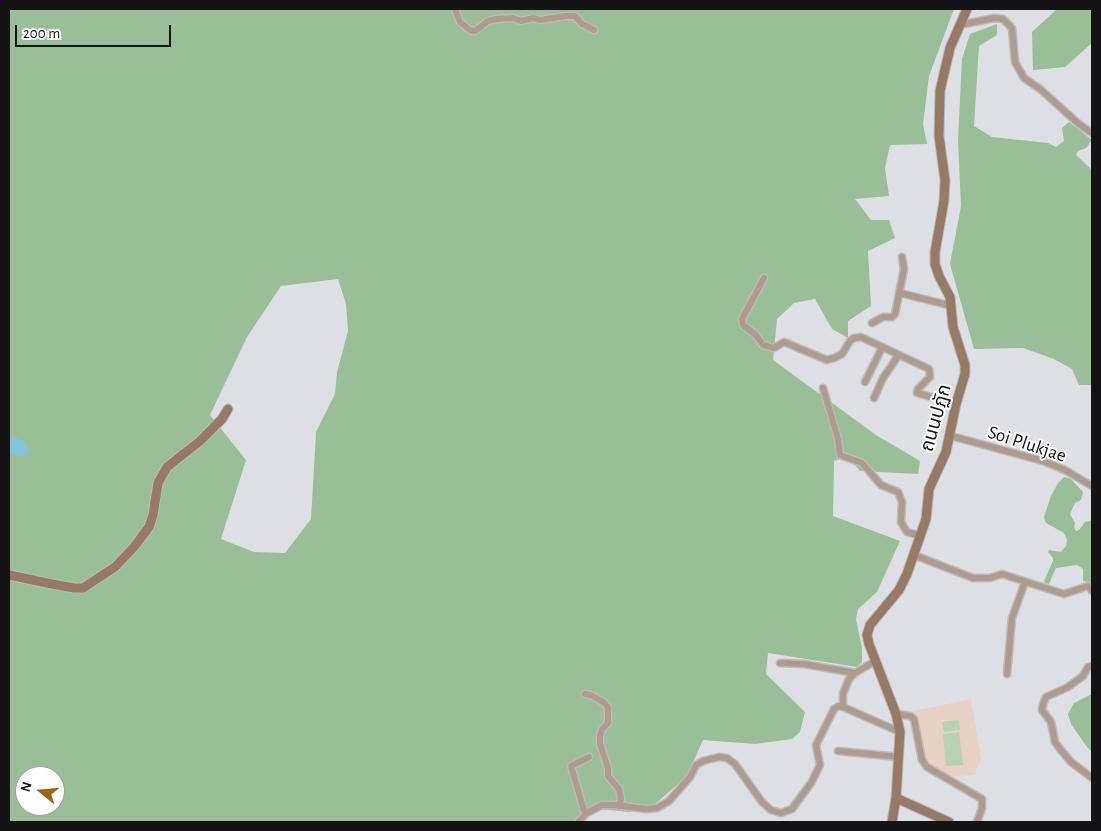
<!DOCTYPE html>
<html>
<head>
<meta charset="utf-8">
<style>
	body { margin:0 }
	#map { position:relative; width:1101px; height:831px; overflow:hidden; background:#dedfe4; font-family:"Alegreya Sans",sans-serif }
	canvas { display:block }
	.frame { position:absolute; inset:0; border:10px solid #141416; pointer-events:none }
	.north { position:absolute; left:15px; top:766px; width:50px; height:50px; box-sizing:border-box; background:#fff; border:1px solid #a1a1a2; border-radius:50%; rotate:287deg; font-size:14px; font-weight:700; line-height:20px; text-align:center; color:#141416 }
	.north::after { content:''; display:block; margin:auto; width:18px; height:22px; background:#99641b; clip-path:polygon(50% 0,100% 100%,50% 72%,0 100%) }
	.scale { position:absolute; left:15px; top:25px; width:156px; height:22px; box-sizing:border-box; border:2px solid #141416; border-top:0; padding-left:6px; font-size:15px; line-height:18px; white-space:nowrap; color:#141416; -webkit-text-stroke:4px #fff; paint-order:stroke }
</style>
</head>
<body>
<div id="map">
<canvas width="1101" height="831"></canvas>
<div class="frame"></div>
<div class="north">N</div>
<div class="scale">200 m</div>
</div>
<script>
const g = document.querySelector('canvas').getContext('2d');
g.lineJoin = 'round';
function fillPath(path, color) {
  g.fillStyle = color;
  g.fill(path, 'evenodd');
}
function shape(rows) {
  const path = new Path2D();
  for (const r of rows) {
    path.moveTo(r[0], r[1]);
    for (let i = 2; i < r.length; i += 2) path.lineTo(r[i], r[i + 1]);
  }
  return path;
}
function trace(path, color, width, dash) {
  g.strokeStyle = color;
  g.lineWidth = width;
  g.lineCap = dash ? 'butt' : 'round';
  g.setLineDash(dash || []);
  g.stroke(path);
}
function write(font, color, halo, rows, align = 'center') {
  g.font = font + ' "Alegreya Sans","Noto Sans Thai",sans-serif';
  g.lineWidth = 4;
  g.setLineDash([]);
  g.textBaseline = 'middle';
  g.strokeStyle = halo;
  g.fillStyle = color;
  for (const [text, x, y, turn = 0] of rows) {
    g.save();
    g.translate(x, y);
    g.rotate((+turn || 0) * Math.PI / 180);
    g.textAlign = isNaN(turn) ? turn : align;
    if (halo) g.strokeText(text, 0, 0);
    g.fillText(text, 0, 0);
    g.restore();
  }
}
const education = shape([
	[971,699,981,759,974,775,940,777,920,763,909,712]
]);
const green = shape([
	[959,720,960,730,944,732,942,722],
	[959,732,963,765,946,766,943,734]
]);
const forest = shape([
	[9,9,954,9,929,76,923,124,927,144,890,145,885,168,889,196,855,199,871,220,889,220,895,238,868,251,871,306,848,321,848,338,832,329,815,299,794,303,777,319,773,360,876,435,920,461,918,474,860,471,848,456,834,461,833,516,900,541,877,592,858,609,856,619,862,648,862,662,857,667,768,653,766,674,805,712,800,732,792,739,755,744,703,740,687,776,653,806,629,812,599,809,579,822,9,822],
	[338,279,346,304,348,331,337,372,335,394,316,432,311,519,285,553,254,552,221,539,246,460,210,415,247,337,281,286],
	[25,776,55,776,55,806,25,806],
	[1057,9,1092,9,1092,43,1065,67,1033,70,1032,32],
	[997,24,997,35,979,46,974,126,992,137,1048,143,1056,147,1064,141,1062,128,1069,122,1092,140,1086,148,1078,151,1076,155,1092,170,1092,385,1079,385,1072,369,1054,359,1023,348,974,349,950,264,961,206,958,140,962,59,970,34],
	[1064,477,1071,479,1083,492,1081,500,1075,503,1070,514,1075,523,1074,527,1076,531,1079,530,1085,522,1090,521,1092,517,1092,587,1088,582,1083,581,1083,569,1077,565,1056,568,1049,584,1045,583,1044,581,1053,561,1053,558,1048,552,1049,550,1061,552,1066,546,1067,540,1064,533,1046,523,1044,517,1051,496,1058,483],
	[1092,694,1092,752,1087,747,1071,724,1068,714,1074,703]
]);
const water = shape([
	[16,437,24,442,29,449,28,454,20,456,10,453,9,442,11,438]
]);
const street = shape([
	[455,9,460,22,470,30,475,31,488,21,496,19,513,18,521,21,533,18,540,20,566,16,575,16,582,24,594,30],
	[959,25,995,18,1003,19,1012,28,1015,62,1024,78,1040,89,1080,125,1092,133],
	[764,278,742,319,743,325,756,335,763,345,774,348,784,342,827,360,834,358,842,354,850,341,854,338,861,337,929,369,930,377,918,389,917,393,956,404],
	[900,293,952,306],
	[872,323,883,317,892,317,895,314,904,269,902,257],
	[865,382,882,348],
	[823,388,838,439,840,455,862,463,881,485,898,492,902,502,901,522,907,532,921,536],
	[874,398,883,378,898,356],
	[951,436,1043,461,1065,470,1092,486],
	[914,555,973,578,990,578,1002,574,1064,594,1088,586,1092,591],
	[780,663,804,664,855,673],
	[1092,666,1088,667,1083,676,1068,687,1046,697,1043,704,1042,710,1051,722,1055,742,1060,749,1071,762,1092,778],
	[1007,674,1012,618,1025,582],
	[585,694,591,695,603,702,608,707,608,723,602,729,600,736,600,744,608,768,608,776,619,789,621,799,619,806],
	[843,707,843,694,849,679,855,673,875,661],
	[896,714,910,716,914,719,922,760,927,767,982,799,982,808,977,822],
	[838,751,899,757],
	[585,814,571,766,589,757],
	[578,822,587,813,602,805,615,805,646,809,657,808,669,801,690,777,696,765,703,761,719,757,727,758,735,764,762,802,771,810,781,813,792,809,811,783,820,765,816,745,834,709,839,706,843,707,900,732]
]);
const secondary = shape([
	[9,575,52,584,74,588,83,588,115,567,134,547,149,527,153,515,158,483,167,467,200,441,222,419,228,409],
	[896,798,949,822],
	[892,822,896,798,900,732,896,714,869,644,867,635,870,625,899,590,907,574,926,519,929,489,946,452,956,404,965,374,965,365,953,327,950,297,939,276,935,264,935,252,944,201,945,180,939,136,940,91,950,48,967,9]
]);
const streetNames = [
	["ถนนปฏัก",936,418,-74],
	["Soi Plukjae",1027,444,18]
];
fillPath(education, '#e8d1c5');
fillPath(green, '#b6d1b3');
fillPath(forest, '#9abe97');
fillPath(water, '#86c2d6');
trace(street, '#bababf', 9);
trace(secondary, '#bababf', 11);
trace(street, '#af9b8e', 6);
trace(secondary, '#977a66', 9);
write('19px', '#141416', '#fff', streetNames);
</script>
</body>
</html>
